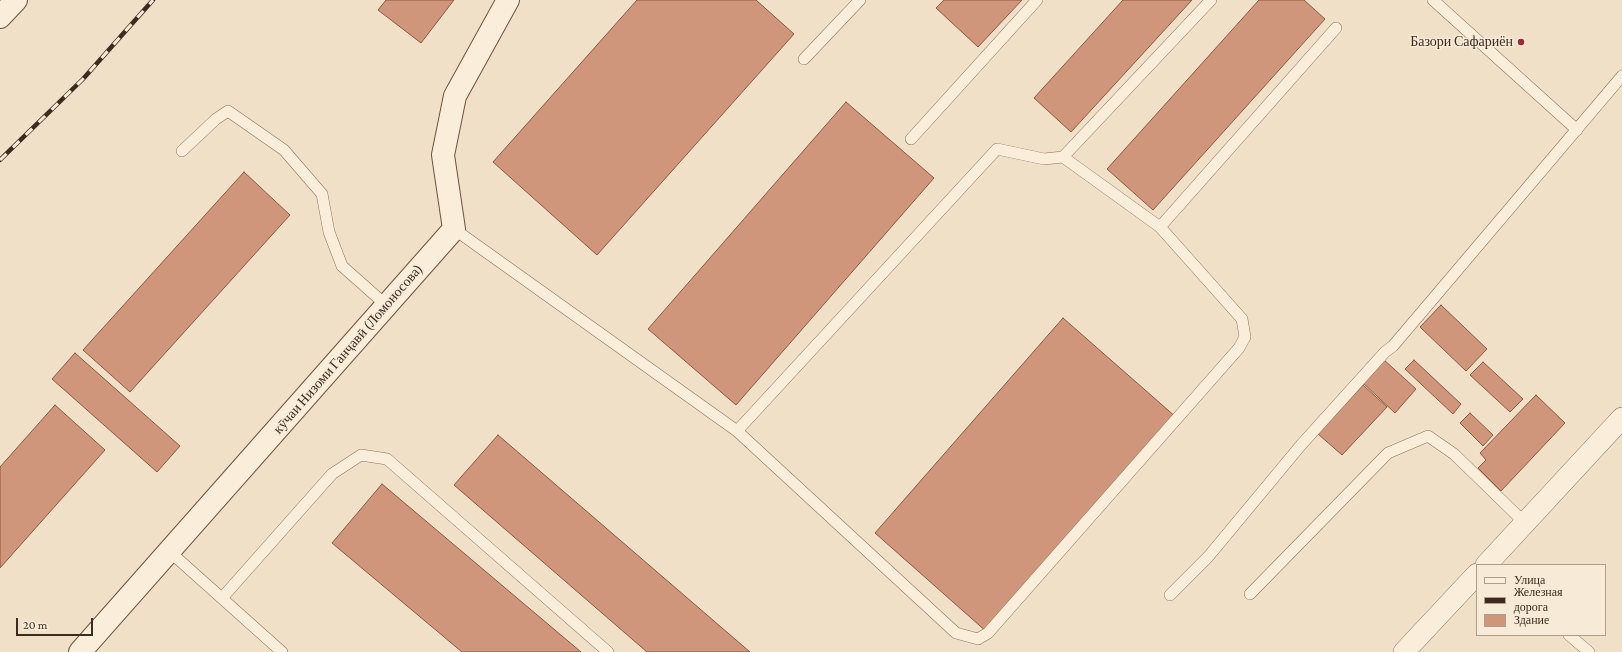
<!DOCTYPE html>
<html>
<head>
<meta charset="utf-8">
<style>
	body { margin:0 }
	#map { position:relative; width:1622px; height:652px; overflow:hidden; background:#f0e0c7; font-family:"Crimson Pro",serif }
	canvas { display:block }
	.legend { position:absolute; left:1476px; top:564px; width:130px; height:72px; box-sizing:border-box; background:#f7ebd7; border:1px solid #ad9e8d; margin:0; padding:5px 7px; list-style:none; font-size:12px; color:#3d2b1f }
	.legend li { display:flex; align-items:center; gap:8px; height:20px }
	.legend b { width:20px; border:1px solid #ad9e8d }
	.scale { position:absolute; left:16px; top:618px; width:77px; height:18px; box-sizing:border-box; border:2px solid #3d2b1f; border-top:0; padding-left:5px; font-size:12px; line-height:14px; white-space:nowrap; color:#3d2b1f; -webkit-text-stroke:3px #f7ebd7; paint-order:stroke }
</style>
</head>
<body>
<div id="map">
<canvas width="1622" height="652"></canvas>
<ul class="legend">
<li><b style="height:5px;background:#faeedb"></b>Улица</li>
<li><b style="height:5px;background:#3d2b1f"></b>Железная дорога</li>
<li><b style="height:11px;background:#d0967b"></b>Здание</li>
</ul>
<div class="scale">20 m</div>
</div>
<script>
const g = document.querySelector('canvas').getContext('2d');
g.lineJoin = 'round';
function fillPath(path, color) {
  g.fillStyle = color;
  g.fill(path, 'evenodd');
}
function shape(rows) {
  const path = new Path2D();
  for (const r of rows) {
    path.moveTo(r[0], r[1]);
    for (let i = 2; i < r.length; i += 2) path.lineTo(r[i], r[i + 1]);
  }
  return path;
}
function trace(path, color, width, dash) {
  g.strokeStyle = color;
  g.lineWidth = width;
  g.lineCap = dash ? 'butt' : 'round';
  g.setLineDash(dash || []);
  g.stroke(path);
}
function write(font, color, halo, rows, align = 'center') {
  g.font = font + ' "Crimson Pro",serif';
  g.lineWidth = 3;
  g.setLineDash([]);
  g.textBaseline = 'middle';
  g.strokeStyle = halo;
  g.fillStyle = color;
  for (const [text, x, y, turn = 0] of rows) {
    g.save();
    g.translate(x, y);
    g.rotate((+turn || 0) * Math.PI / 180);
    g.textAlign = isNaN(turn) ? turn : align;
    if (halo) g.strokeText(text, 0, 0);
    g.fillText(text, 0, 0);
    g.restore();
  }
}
const building = shape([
	[386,0,454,0,421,43,378,10,386,0],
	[637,0,756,0,794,34,597,255,493,162,637,0],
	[944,0,1022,0,978,47,936,8,944,0],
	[1123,0,1192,0,1071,132,1034,98,1123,0],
	[1259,0,1304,0,1325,19,1153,210,1107,169,1259,0],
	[846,102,934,178,736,405,648,329,846,102],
	[244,172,290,215,130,392,83,350,244,172],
	[1441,305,1487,349,1466,371,1420,327,1441,305],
	[1063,318,1177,418,988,633,875,533,1063,318],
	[75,353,180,446,157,472,52,379,75,353],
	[1383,359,1416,389,1395,413,1362,382,1383,359],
	[1414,360,1461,404,1453,414,1405,369,1414,360],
	[1483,362,1523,399,1510,412,1470,375,1483,362],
	[1363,385,1387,407,1342,455,1318,434,1363,385],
	[1536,395,1565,423,1501,491,1478,468,1486,460,1480,453,1536,395],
	[55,405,105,450,0,568,0,467,55,405],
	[1470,413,1493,435,1483,446,1460,423,1470,413],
	[498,435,750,652,647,652,454,485,498,435],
	[382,484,581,652,462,652,332,543,382,484]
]);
const lane = shape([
	[1433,0,1577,130],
	[804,59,860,0],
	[911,139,1037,0],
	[182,151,216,119,228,111,284,150,322,194,329,232,342,266,386,305],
	[1063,157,1211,0],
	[1160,227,1336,28],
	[454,229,737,431,997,149,1044,159,1063,157,1160,227,1242,319,1245,337,1239,348,988,633,978,639,956,633,737,431],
	[169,551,282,652],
	[1250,594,1388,453,1428,436,1454,454,1525,523],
	[1170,595,1208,557,1301,445,1385,352,1393,346,1622,76],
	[222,598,332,474,361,455,387,459,608,652],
	[1569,635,1589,652]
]);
const street = shape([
	[1486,565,1622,418],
	[1404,652,1477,574]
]);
const secondary = shape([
	[0,17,16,0],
	[80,652,454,229,443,155,455,96,508,0]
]);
const rail = shape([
	[0,160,83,79,153,0]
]);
const markers = [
	[1521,42,4,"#9e2935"]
];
const poiNames = [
	["Базори Сафариён",1513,42]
];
const streetNames = [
	["кӯчаи Низоми Ганҷавӣ (Ломоносова)",348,349,-49]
];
fillPath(building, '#d0967b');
trace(building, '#8d5740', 1);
trace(lane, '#8d715b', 12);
trace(street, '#8d715b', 22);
trace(secondary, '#6f523e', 24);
trace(lane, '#faeedb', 11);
trace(street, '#faeedb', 21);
trace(secondary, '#faeedb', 22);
trace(rail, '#3d2b1f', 4.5);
trace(rail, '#f7ebd7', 3, [9]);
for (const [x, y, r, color] of markers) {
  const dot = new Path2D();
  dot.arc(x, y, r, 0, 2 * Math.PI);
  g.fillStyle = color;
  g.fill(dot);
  trace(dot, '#f7ebd7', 1.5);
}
write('14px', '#3d2b1f', '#f7ebd7', poiNames, 'right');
write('14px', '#3d2b1f', '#f7ebd7', streetNames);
</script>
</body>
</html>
